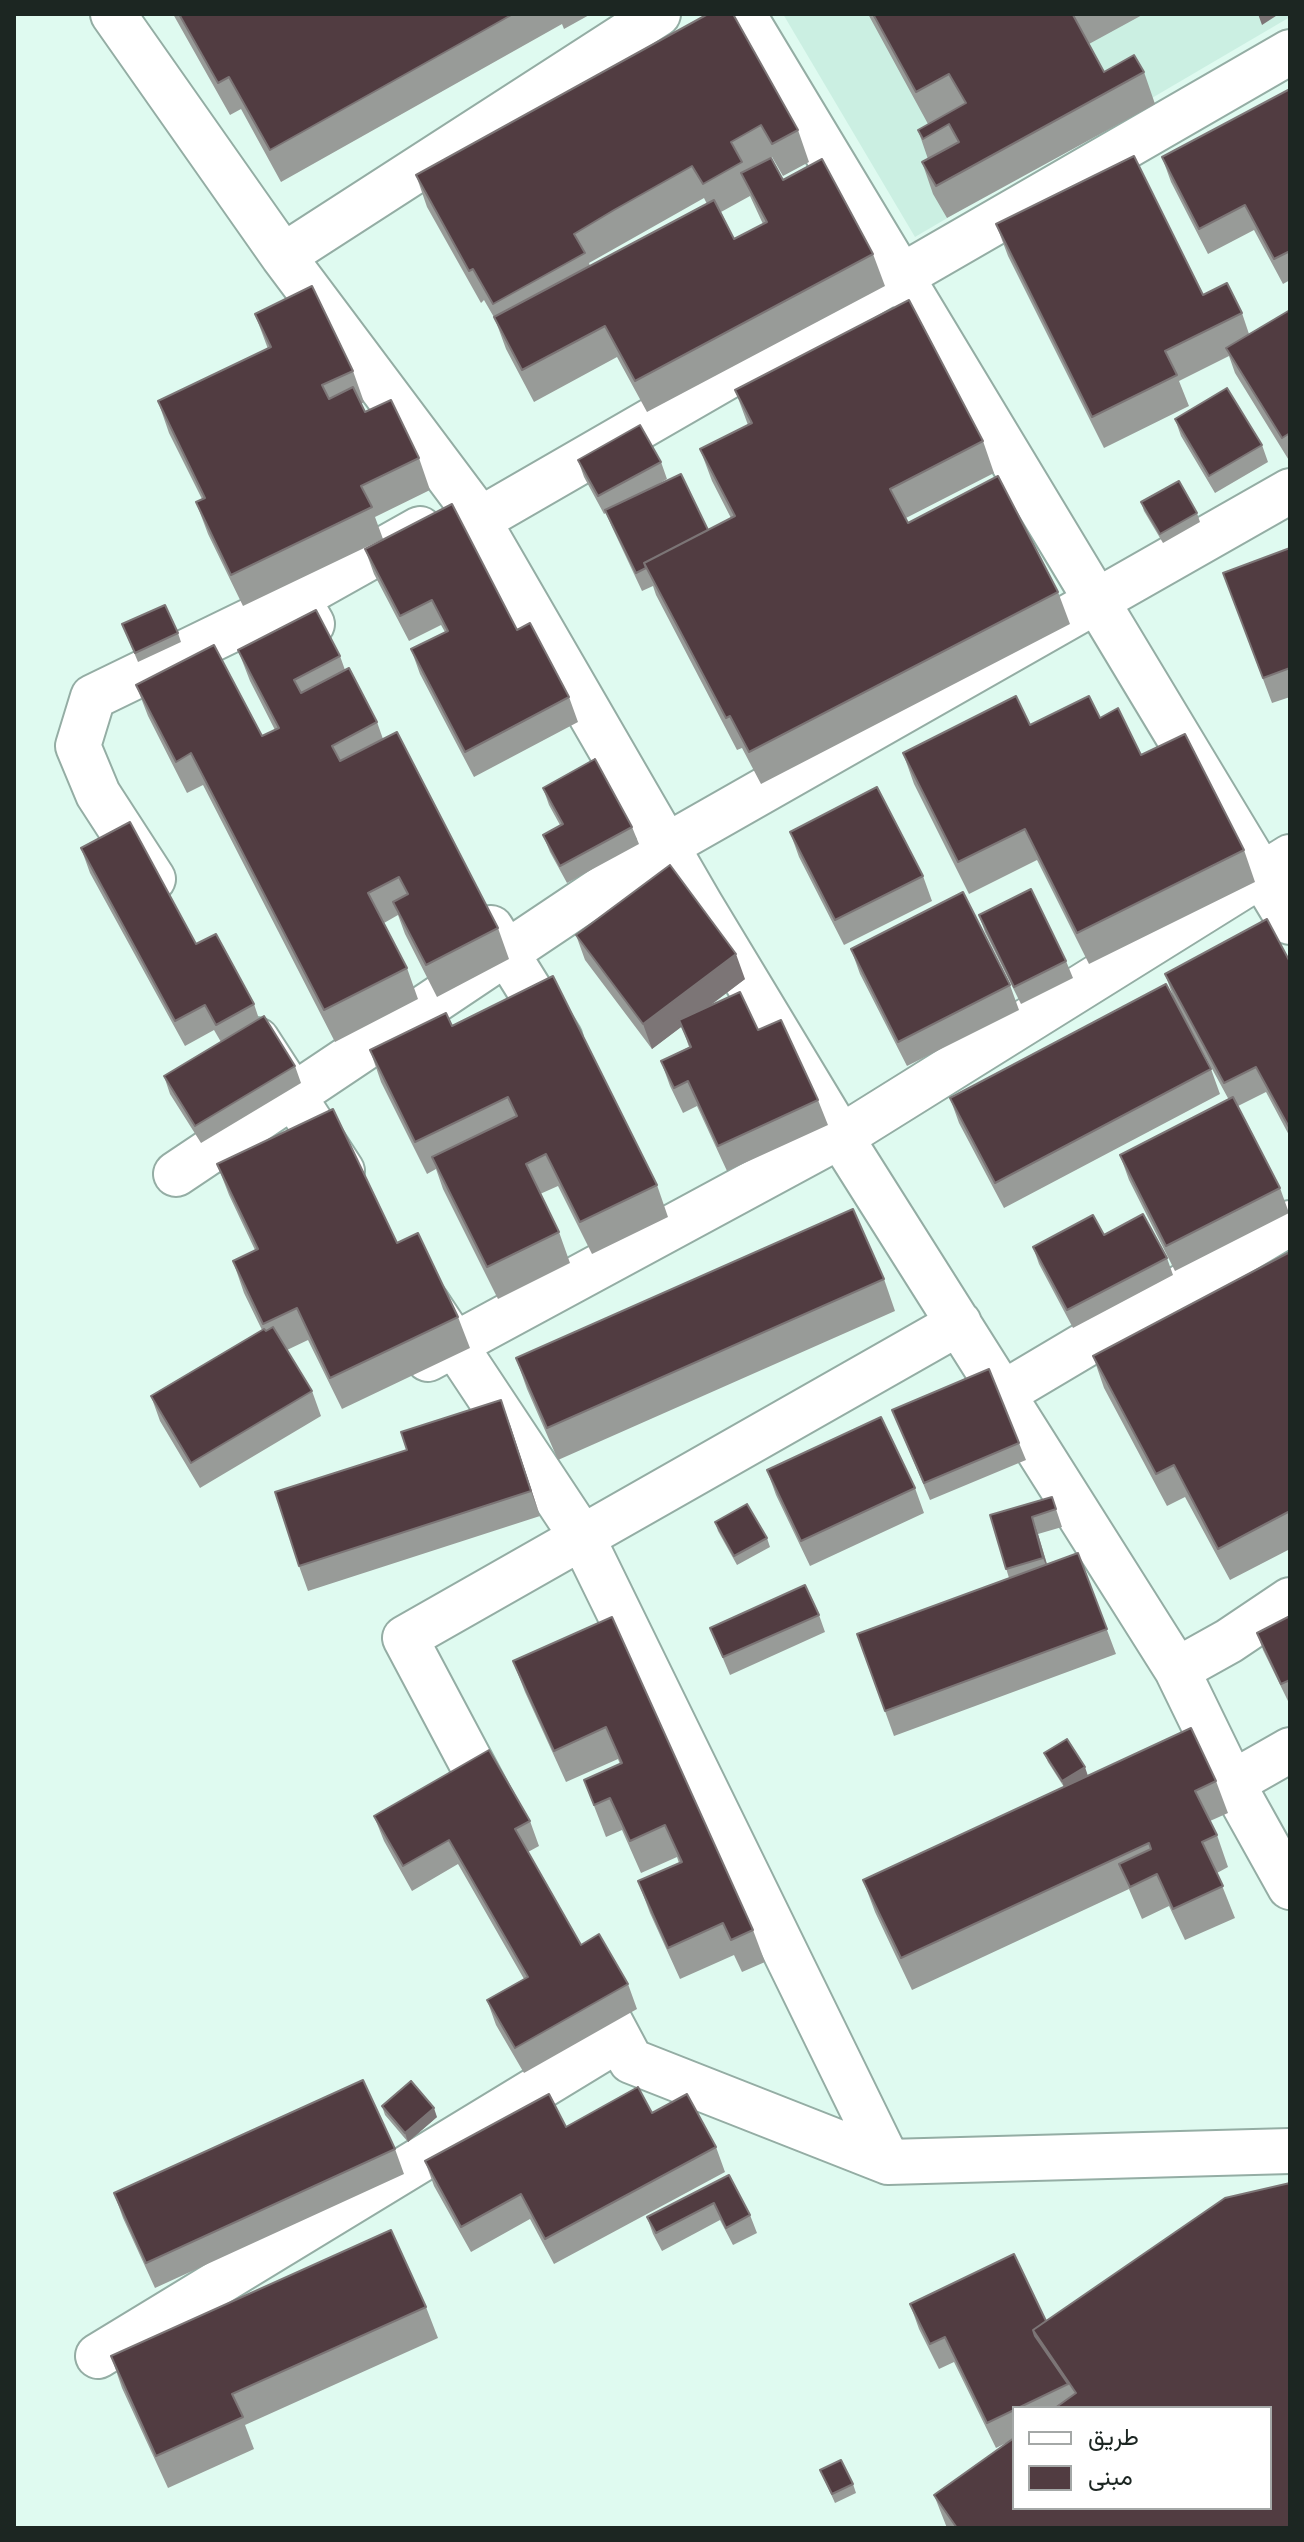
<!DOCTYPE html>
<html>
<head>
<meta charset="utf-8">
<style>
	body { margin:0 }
	#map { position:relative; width:1304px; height:2542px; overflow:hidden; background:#dffaf0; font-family:Jost,Vazirmatn,sans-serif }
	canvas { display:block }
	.frame { position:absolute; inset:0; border:16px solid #1c2622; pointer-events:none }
	.legend { position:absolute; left:1012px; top:2406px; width:260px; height:104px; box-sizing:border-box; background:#fff; border:2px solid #a4a8a7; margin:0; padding:10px 14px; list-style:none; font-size:24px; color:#1c2622 }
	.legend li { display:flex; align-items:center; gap:16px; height:40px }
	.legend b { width:40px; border:2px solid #a4a8a7 }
</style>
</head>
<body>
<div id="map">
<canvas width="1304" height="2542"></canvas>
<div class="frame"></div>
<ul class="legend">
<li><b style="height:10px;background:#fff"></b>طريق</li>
<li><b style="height:22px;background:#513c41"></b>مبنى</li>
</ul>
</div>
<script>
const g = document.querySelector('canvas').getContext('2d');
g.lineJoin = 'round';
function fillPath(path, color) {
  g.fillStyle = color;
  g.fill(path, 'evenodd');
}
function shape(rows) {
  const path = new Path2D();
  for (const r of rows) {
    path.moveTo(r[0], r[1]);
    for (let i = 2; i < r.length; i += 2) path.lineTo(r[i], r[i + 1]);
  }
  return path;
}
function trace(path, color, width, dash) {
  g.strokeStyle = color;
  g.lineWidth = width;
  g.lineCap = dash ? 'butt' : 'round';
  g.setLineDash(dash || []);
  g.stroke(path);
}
const built = shape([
	[783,14,1290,14,1290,17,915,237]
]);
const minor = shape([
	[113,14,283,256,468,503,700,904,840,1136,1177,1670,1232,1783,1290,1887],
	[743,14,1290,922],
	[283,256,658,14],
	[479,520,1290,52],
	[312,624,297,598,420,529],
	[153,879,98,794,78,746,93,697,297,598],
	[491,928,560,1039],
	[257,1040,342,1171],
	[176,1174,666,846,1290,491],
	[427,1303,582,1537,888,2162],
	[428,1359,857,1127,1290,857],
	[1002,1394,1290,1223],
	[1177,1670,1229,1641,1290,1600],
	[1232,1783,1290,1750],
	[499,1815,405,1638,959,1323],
	[583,1971,631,2061,888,2162,1290,2151],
	[98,2356,619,2039]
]);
const wall = shape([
	[173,14,591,14,564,29,562,24,281,182,241,109,230,115],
	[708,14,798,130,809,162,783,176,772,157,758,164,783,180,873,254,885,286,647,412,617,357,534,402,506,349,495,319,484,300,481,303,427,207,416,175],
	[750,196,763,224,734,239,721,212],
	[704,198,707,204,590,266,589,263],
	[868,14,1144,14,1089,44,1104,72,1144,72,1155,104,947,218,933,194,922,162,928,159,918,130,928,124],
	[1290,89,1290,280,1283,284,1254,230,1208,254,1171,182,1162,157],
	[996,224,1203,295,1242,313,1249,334,1290,310,1290,462,1235,373,1229,356,1179,381,1189,406,1104,448,1008,256],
	[255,314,353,371,364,402,361,404,365,412,419,458,430,490,375,517,383,539,243,606,208,534,196,502,202,499,169,433,158,401,268,349],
	[735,390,983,441,994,473,906,518,908,523,1058,592,1070,624,761,784,742,748,737,750,656,595,653,586,642,591,612,527,606,513,604,514,584,477,578,460,661,462,667,479,650,489,708,530,731,518,712,481,700,449,748,425],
	[1175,419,1262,445,1268,462,1215,493,1181,436],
	[1141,502,1197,513,1200,522,1163,543,1144,511],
	[1290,548,1290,697,1272,703,1223,573],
	[365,549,517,630,569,697,578,722,474,777,420,674,411,649,445,632,441,625,409,641,374,574],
	[122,624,178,633,181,642,138,662],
	[238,650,340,656,345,670,377,722,383,739,498,928,509,959,437,997,405,934,398,915,384,923,407,968,418,999,335,1042,203,785,187,793,148,716,136,685,262,736,275,730,250,681],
	[1100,718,1244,850,1255,882,1089,964,1037,860,969,894,914,784,903,753,1030,725],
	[543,788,632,827,639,844,567,883,550,852,543,835,560,825,549,805],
	[790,832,923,876,932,901,844,945,799,857],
	[81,848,196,944,254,1004,259,1019,295,1066,301,1083,201,1143,170,1094,164,1076,221,1042,214,1030,185,1046,90,873],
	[979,915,1066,961,1073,978,1021,1004,985,932],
	[576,935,745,979,707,1008,758,1030,818,1100,828,1125,727,1171,697,1106,683,1113,670,1086,661,1061,689,1047,682,1026,652,1049,585,960],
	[851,949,1010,985,1019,1010,907,1066,860,974],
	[1290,962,1290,1137,1266,1092,1238,1106,1280,1188,1289,1213,1175,1271,1129,1180,1120,1155,1229,1100,1174,999,1165,974],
	[452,1026,657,1185,668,1217,592,1254,558,1186,540,1194,559,1232,570,1263,498,1299,443,1189,436,1169,427,1174,381,1082,370,1050],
	[1211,1069,1220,1094,1004,1208,959,1123,950,1098],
	[217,1164,397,1243,458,1317,470,1348,342,1409,308,1340,287,1350,312,1391,321,1416,200,1488,160,1421,151,1396,262,1330,244,1293,233,1261,255,1250,229,1195],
	[1033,1247,1167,1258,1173,1275,1073,1328,1039,1264],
	[1290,1252,1290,1549,1230,1580,1185,1497,1167,1506,1104,1388,1093,1356],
	[884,1279,895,1311,558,1460,527,1389,516,1358],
	[892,1410,1019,1443,1026,1460,930,1500],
	[510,1425,540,1516,308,1591,299,1566],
	[767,1470,915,1488,924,1513,810,1566,776,1495],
	[1052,1497,1062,1527,1038,1534,1047,1564,1078,1553,1116,1654,894,1736,857,1634,1009,1578,990,1515],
	[715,1522,767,1538,770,1547,737,1565,718,1531],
	[819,1615,825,1632,730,1675,710,1628],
	[1290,1616,1290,1700,1288,1701,1263,1650,1257,1633],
	[612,1617,753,1930,765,1962,742,1972,734,1955,680,1979,650,1913,638,1881,679,1863,677,1857,641,1873,622,1830,606,1837,584,1780,620,1764,618,1759,566,1782,525,1692,513,1661],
	[1044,1753,1088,1776,1216,1781,1228,1813,1210,1821,1217,1835,1228,1867,1217,1873,1235,1918,1185,1940,1169,1906,1142,1919,1129,1889,912,1990,875,1912,863,1880,1064,1787,1048,1762],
	[374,1816,530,1821,539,1846,528,1852,581,1945,628,1984,637,2009,524,2073,496,2025,487,2000,524,1979,458,1864,412,1891,384,1841],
	[382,2106,437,2117,408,2142,385,2115],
	[652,2113,716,2147,725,2172,554,2264,530,2219,471,2252,434,2186,425,2161],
	[395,2149,404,2174,155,2288,123,2218,114,2193],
	[729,2175,750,2215,757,2233,733,2245,720,2220,662,2251,653,2234,647,2217],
	[1290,2183,1290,2528,947,2528,934,2495,1008,2442,996,2448,954,2362,939,2369,919,2329,910,2304,1014,2254,1046,2321,1225,2198],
	[1014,2408,1270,2408,1270,2508,1014,2508],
	[426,2307,438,2338,245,2425,254,2449,168,2488,122,2388,111,2356],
	[820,2470,853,2484,856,2493,835,2503]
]);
const shadedWall = shape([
	[1258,14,1279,14,1262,25],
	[736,954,745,979,652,1049,643,1024],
	[501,1400,510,1425,540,1516,531,1491],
	[1032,1517,1038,1534,1050,1575,1043,1558],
	[1085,1767,1088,1776,1065,1790,1062,1781],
	[434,2108,437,2117,408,2142,405,2133]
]);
const building = shape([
	[179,14,513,14,270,150,229,77,218,83,179,14],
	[708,14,733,14,798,130,772,144,761,125,731,142,742,162,703,184,692,166,614,210,574,234,585,253,493,304,473,269,469,271,416,175,708,14],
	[873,14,1075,14,1073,15,1104,72,1134,55,1144,72,936,186,922,162,959,142,949,124,923,139,918,130,966,103,949,74,916,92,873,14],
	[1290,89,1290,251,1274,259,1245,205,1199,229,1162,157,1290,89],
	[1134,156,1203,295,1227,283,1242,313,1165,351,1177,375,1092,417,996,224,1134,156],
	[771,158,783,180,822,159,873,254,635,381,605,326,522,370,494,317,714,200,734,239,767,222,741,173,771,158],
	[312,286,353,371,322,385,329,399,353,387,365,412,391,400,419,458,361,486,372,507,231,575,196,502,205,498,158,401,271,347,255,314,312,286],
	[909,300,983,441,890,489,908,523,998,476,1058,592,749,752,730,716,726,718,644,563,735,516,700,449,752,423,735,390,909,300],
	[1290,310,1290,433,1282,438,1226,348,1290,310],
	[1227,388,1262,445,1209,476,1175,419,1227,388],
	[640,425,661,462,598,496,578,460,640,425],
	[681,474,708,530,644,563,646,568,636,573,605,510,681,474],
	[1179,481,1197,513,1160,534,1141,502,1179,481],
	[452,504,517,630,530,623,569,697,465,752,411,649,448,631,432,600,400,616,365,549,452,504],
	[1290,548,1290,668,1263,678,1223,573,1290,548],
	[165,605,178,633,135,653,122,624,165,605],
	[316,610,340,656,294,680,301,693,349,668,377,722,332,746,340,761,397,732,498,928,426,965,393,902,408,894,399,877,368,893,407,968,324,1010,191,753,176,762,136,685,214,645,262,736,279,728,238,650,316,610],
	[1016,696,1030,725,1089,696,1100,718,1118,708,1141,755,1185,734,1244,850,1077,933,1025,829,958,862,903,753,1016,696],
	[595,759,632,827,560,866,543,835,563,824,543,788,595,759],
	[877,787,923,876,835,920,790,832,877,787],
	[130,822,196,944,216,934,254,1004,216,1025,205,1005,175,1021,81,848,130,822],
	[670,865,736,954,643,1024,576,935,670,865],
	[1031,889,1066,961,1014,987,979,915,1031,889],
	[963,892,1010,985,898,1042,851,949,963,892],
	[1267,919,1290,962,1290,1129,1256,1067,1224,1083,1165,974,1267,919],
	[553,976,657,1185,580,1222,546,1154,526,1164,559,1232,487,1267,432,1157,517,1116,508,1097,415,1142,370,1050,446,1013,452,1026,553,976],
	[1166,984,1211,1069,995,1183,950,1098,1166,984],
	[740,992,758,1030,781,1020,818,1100,718,1146,688,1081,674,1088,661,1061,691,1047,679,1020,740,992],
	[264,1016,295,1066,195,1126,164,1076,264,1016],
	[1233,1097,1280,1188,1166,1246,1120,1155,1233,1097],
	[333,1109,397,1243,418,1233,458,1317,330,1378,297,1308,263,1324,233,1261,258,1249,217,1164,333,1109],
	[853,1209,884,1279,547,1428,516,1358,853,1209],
	[1143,1214,1167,1258,1067,1310,1033,1247,1093,1215,1104,1235,1143,1214],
	[1290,1252,1290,1511,1218,1549,1174,1465,1156,1474,1093,1356,1290,1252],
	[273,1327,312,1391,191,1463,151,1396,264,1329,266,1331,273,1327],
	[989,1369,1019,1443,924,1483,892,1410,989,1369],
	[501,1400,531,1491,299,1566,275,1492,407,1450,401,1432,501,1400],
	[881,1417,915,1488,801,1541,767,1470,881,1417],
	[1052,1497,1056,1509,1032,1517,1043,1558,1006,1569,990,1515,1052,1497],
	[747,1504,767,1538,734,1556,715,1522,747,1504],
	[1078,1553,1107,1629,885,1711,857,1634,1078,1553],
	[805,1585,819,1615,723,1657,710,1628,805,1585],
	[1290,1616,1290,1680,1281,1684,1257,1633,1290,1616],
	[612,1617,753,1930,731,1940,723,1923,668,1948,638,1881,682,1862,665,1825,630,1841,610,1798,594,1805,584,1780,622,1763,606,1727,554,1751,513,1661,612,1617],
	[1191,1728,1216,1781,1195,1791,1217,1835,1202,1842,1223,1886,1173,1909,1157,1874,1130,1887,1119,1864,1151,1849,1149,1843,901,1958,863,1880,1191,1728],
	[1067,1739,1085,1767,1062,1781,1044,1753,1067,1739],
	[489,1750,530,1821,515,1829,581,1945,599,1934,628,1984,515,2048,487,2000,528,1977,449,1840,403,1866,374,1816,489,1750],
	[363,2080,395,2149,146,2263,114,2193,363,2080],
	[411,2081,434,2108,405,2133,382,2106,411,2081],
	[638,2087,652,2113,687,2094,716,2147,545,2239,521,2194,461,2227,425,2161,549,2094,566,2127,638,2087],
	[729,2175,750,2215,726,2228,714,2203,656,2233,647,2217,729,2175],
	[1290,2183,1290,2528,957,2528,934,2495,1014,2438,1014,2508,1270,2508,1270,2408,1055,2408,1076,2393,1033,2330,1225,2198,1290,2183],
	[391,2230,426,2307,232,2394,243,2417,156,2456,111,2356,391,2230],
	[1014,2254,1046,2321,1033,2330,1035,2336,1068,2384,1018,2408,1014,2408,1014,2410,987,2423,945,2337,930,2344,910,2304,1014,2254],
	[841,2460,853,2484,832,2494,820,2470,841,2460]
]);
fillPath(built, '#cbefe2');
trace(minor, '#94ada4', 48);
trace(minor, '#fff', 44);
fillPath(wall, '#989b98');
fillPath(shadedWall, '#7c7576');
fillPath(building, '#513c41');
trace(building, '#7c7576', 2);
</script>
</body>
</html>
